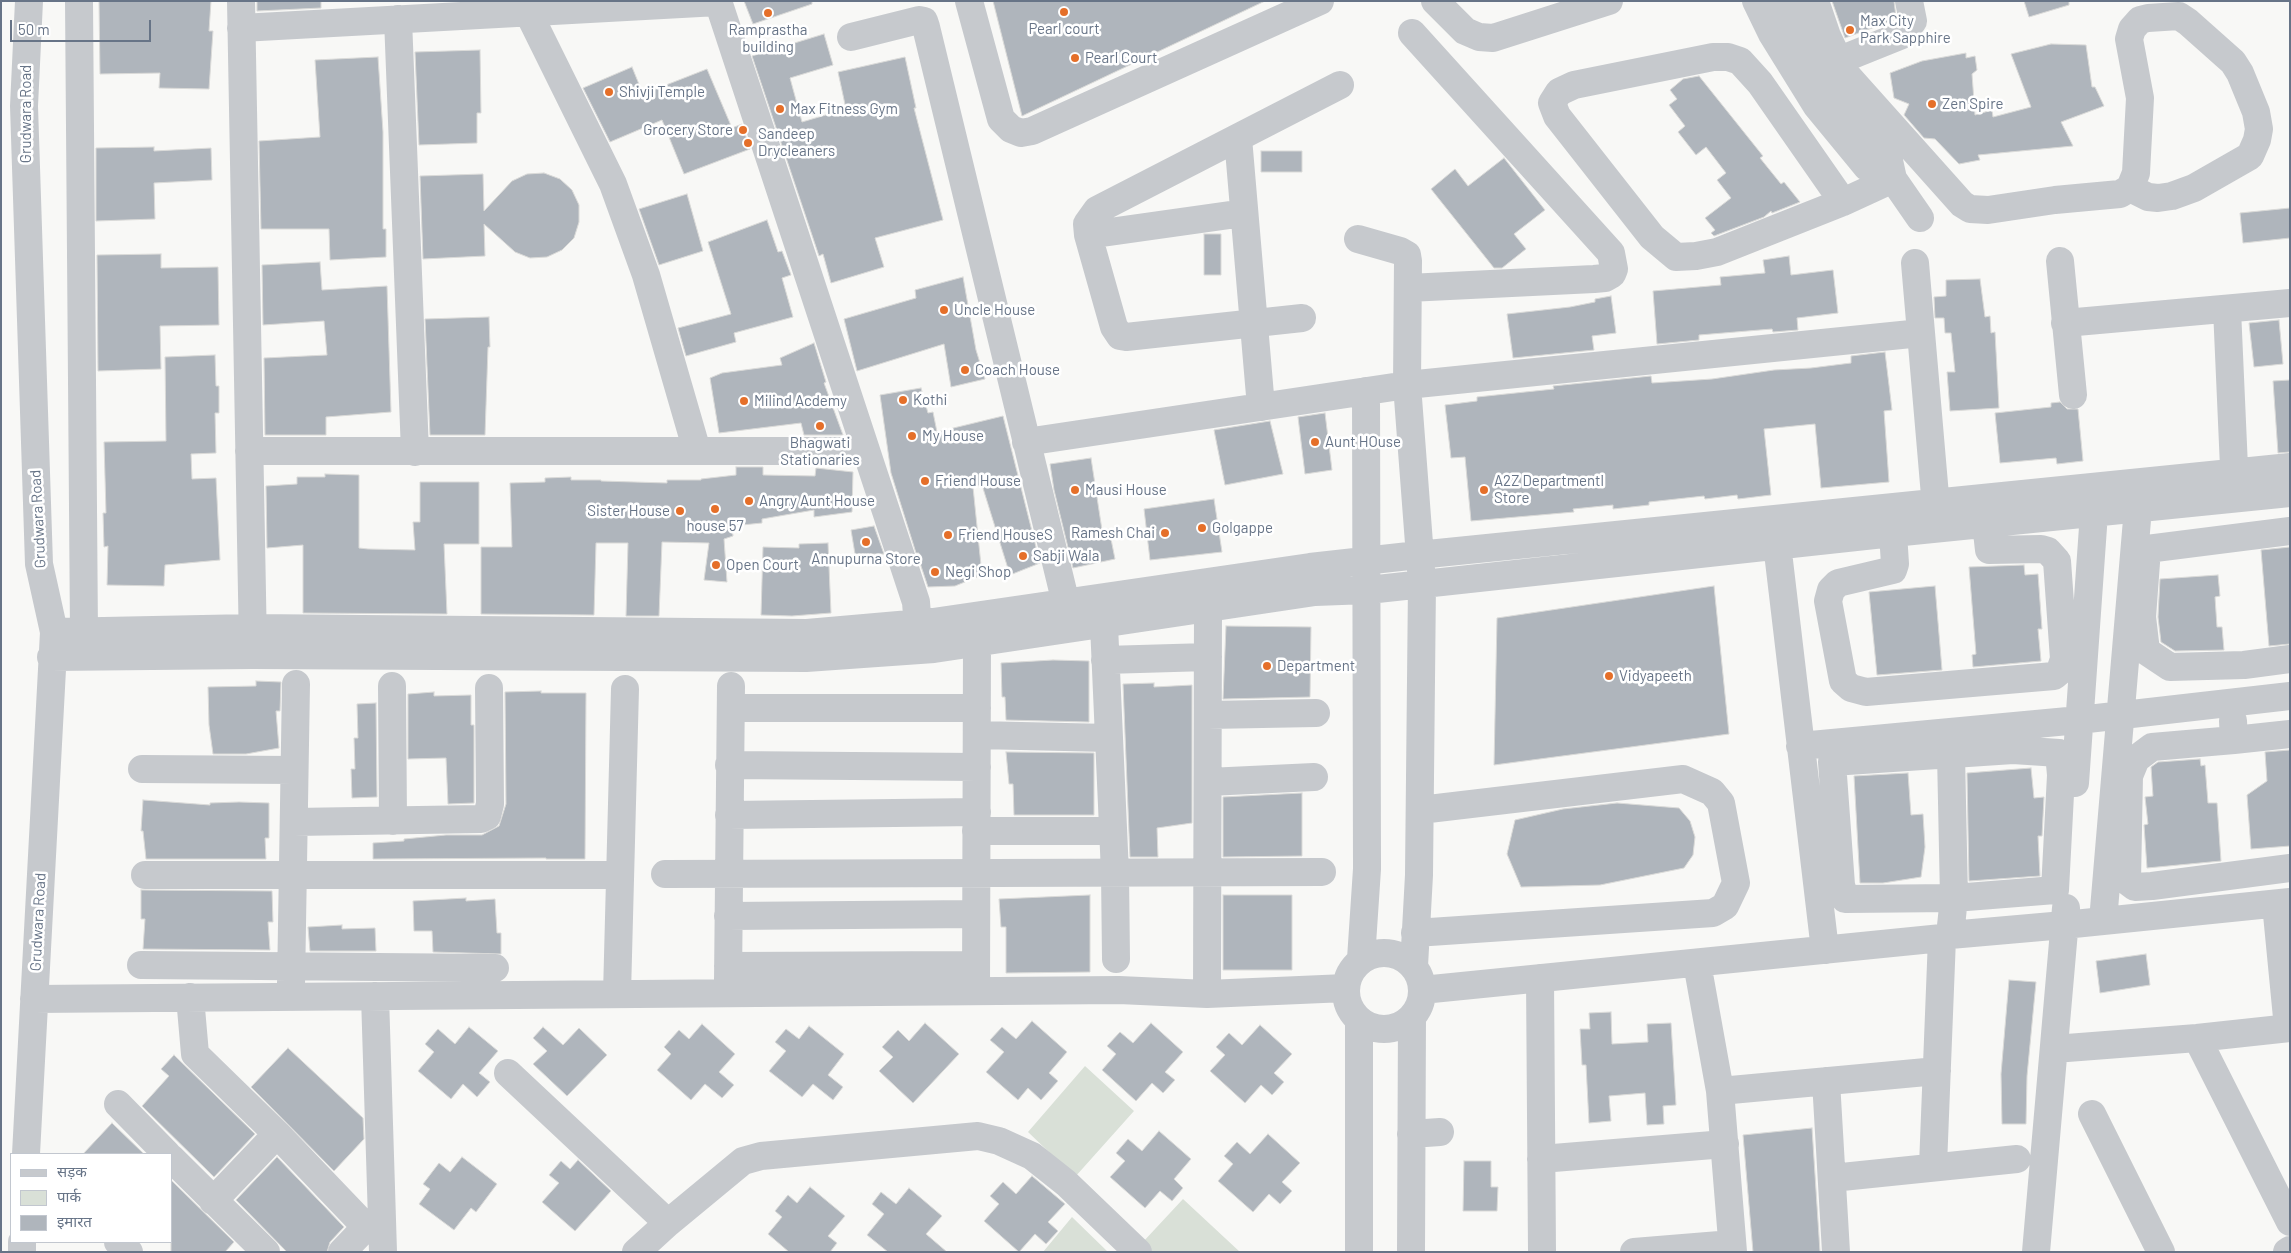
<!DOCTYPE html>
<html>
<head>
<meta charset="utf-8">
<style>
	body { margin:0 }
	#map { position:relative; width:2291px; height:1253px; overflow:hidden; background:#f8f8f6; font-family:Barlow,"Noto Sans Devanagari",sans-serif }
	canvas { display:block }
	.frame { position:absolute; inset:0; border:2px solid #677487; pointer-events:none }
	.legend { position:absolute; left:10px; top:1153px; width:162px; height:90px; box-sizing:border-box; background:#fff; border:1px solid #c2c7cf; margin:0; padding:6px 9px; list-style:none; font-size:15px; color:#677487 }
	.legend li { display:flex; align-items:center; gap:10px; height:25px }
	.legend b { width:25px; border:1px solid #c2c7cf }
	.scale { position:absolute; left:10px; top:20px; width:141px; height:22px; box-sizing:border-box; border:2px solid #677487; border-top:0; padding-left:6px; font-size:15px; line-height:18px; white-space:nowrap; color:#677487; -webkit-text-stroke:4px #fff; paint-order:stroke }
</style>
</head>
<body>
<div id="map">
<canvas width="2291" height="1253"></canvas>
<div class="frame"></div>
<ul class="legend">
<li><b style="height:6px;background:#c6c9cd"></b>सड़क</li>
<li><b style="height:14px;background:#d9e0d7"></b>पार्क</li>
<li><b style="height:14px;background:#afb5bc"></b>इमारत</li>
</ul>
<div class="scale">50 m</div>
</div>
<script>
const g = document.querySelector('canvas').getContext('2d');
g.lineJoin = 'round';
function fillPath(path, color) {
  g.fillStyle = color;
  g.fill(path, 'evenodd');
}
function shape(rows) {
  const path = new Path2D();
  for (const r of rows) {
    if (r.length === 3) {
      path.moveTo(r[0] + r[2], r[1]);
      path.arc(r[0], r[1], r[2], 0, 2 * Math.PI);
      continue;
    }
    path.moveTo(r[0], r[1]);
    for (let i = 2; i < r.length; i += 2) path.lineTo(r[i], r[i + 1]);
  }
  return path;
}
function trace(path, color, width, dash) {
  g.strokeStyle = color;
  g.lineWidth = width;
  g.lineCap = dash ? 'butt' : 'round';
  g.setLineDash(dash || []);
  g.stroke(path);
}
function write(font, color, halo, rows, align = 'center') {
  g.font = font + ' Barlow,sans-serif';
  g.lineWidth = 5;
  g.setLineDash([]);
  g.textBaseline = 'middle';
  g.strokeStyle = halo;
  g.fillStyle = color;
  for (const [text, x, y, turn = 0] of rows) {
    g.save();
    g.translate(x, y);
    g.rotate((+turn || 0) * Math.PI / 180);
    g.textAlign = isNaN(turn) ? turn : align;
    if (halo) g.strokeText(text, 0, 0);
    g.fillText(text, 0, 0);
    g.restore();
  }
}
const green = shape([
	[1085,1066,1134,1111,1075,1177,1028,1132],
	[1183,1199,1240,1252,1150,1252,1142,1243],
	[1072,1217,1108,1252,1043,1252]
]);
const building = shape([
	[99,1,211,1,209,31,213,31,209,89,159,88,160,73,100,74,99,1],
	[257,1,321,1,321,8,257,11,257,1],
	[744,1,812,1,812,4,753,24,744,1],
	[993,1,1265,1,1022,116,993,1],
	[1832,1,1894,1,1896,17,1894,20,1845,38,1832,1],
	[2024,1,2069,1,2069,5,2029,17,2024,1],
	[824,34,833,65,790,78,802,122,846,109,838,72,905,57,916,108,914,108,943,220,875,238,884,267,831,283,823,254,819,256,752,56,824,34],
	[2051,44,2086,45,2092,87,2095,87,2104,106,2061,122,2073,146,1978,155,1980,160,1959,164,1935,139,1924,138,1904,115,1909,104,1894,98,1890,73,1922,61,1966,53,1966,58,1975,56,1977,70,1972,74,1975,115,1992,110,1993,117,2031,107,2011,54,2051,44],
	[480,50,481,113,477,113,477,143,419,145,415,52,480,50],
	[378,57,383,132,383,229,386,229,386,257,330,260,329,229,261,229,259,141,320,137,315,60,378,57],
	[632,67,643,94,707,69,732,128,742,124,750,149,684,174,662,120,610,142,583,88,632,67],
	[1699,76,1763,156,1760,158,1781,184,1784,182,1800,202,1772,213,1771,211,1764,217,1714,236,1711,233,1715,230,1705,218,1731,198,1717,180,1726,173,1706,147,1696,155,1678,132,1685,126,1669,105,1677,99,1670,90,1683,79,1699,76],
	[154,147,154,151,211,148,212,180,154,183,155,219,96,221,96,148,154,147],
	[1261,151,1302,151,1302,172,1261,172,1261,151],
	[1504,158,1545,210,1514,234,1526,249,1502,268,1494,268,1431,189,1455,169,1468,186,1504,158],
	[544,173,560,179,572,190,579,205,579,222,574,238,562,250,547,257,530,258,515,252,484,224,485,256,423,259,420,176,483,174,484,211,512,181,527,174,544,173],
	[687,194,703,251,659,265,639,209,687,194],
	[2290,208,2290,238,2243,243,2240,213,2290,208],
	[767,220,778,252,782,251,791,275,782,278,793,317,734,333,736,342,686,356,678,328,731,314,708,242,767,220],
	[1204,234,1221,234,1221,275,1204,275,1204,234],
	[161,254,161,268,218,267,219,325,160,326,161,369,98,371,97,255,161,254],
	[1789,256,1791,275,1833,270,1838,313,1797,318,1798,330,1773,332,1772,329,1699,335,1699,340,1657,344,1653,291,1721,285,1720,277,1765,273,1763,260,1789,256],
	[320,262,322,290,387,286,391,412,326,417,326,435,265,435,264,358,327,355,324,321,263,325,262,265,320,262],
	[963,277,976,350,985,379,951,387,944,344,857,371,844,319,916,298,915,290,963,277],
	[1980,279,1985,317,1990,316,1991,333,1995,332,1999,408,1950,411,1947,372,1955,372,1951,333,1945,333,1944,318,1935,318,1934,297,1946,296,1946,280,1980,279],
	[1611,296,1616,333,1592,336,1594,350,1513,358,1507,314,1570,307,1595,302,1595,299,1611,296],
	[489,317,490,347,488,347,485,435,430,435,425,319,489,317],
	[2279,320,2283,364,2254,367,2249,323,2279,320],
	[814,343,826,382,824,383,843,435,804,435,801,423,719,433,710,378,722,373,782,365,780,358,814,343],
	[1885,352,1892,410,1884,411,1889,482,1821,488,1815,424,1764,429,1771,495,1738,499,1737,495,1705,499,1704,496,1649,502,1649,505,1613,509,1613,505,1573,509,1574,512,1471,521,1465,457,1451,458,1445,405,1477,401,1477,397,1554,389,1553,386,1651,376,1652,383,1712,379,1774,370,1811,368,1851,363,1851,356,1885,352],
	[215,355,216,386,219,386,219,413,215,413,216,453,191,454,192,479,216,478,220,560,165,565,164,586,107,585,108,546,104,547,103,513,106,513,104,442,166,441,165,357,215,355],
	[2290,380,2290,452,2278,453,2273,381,2290,380],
	[921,388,928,413,933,412,937,432,1003,416,1040,563,1010,575,982,485,973,487,982,575,955,586,928,587,920,563,919,553,916,553,891,473,880,395,921,388],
	[2060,402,2067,409,2078,409,2083,461,2057,464,2056,458,2000,463,1995,413,2051,407,2051,403,2060,402],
	[1325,413,1332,470,1305,474,1298,417,1325,413],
	[1270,421,1283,474,1225,485,1214,430,1270,421],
	[1091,458,1102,530,1109,529,1115,559,1073,568,1054,490,1050,464,1091,458],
	[736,467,763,467,763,475,815,476,816,468,853,472,852,512,814,517,814,510,762,519,762,523,732,526,733,536,724,539,727,582,704,580,709,543,662,542,659,616,626,616,628,543,596,543,594,615,481,614,481,547,512,547,510,483,545,482,545,478,571,477,571,480,601,480,601,481,667,483,667,480,701,480,701,479,736,475,736,467],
	[325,474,359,475,359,548,368,549,415,550,413,522,420,522,420,482,479,482,479,544,444,544,447,614,303,613,303,545,267,548,266,486,297,484,297,477,325,477,325,474],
	[1214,499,1222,552,1150,560,1144,509,1214,499],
	[874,526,884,554,855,554,851,530,874,526],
	[828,543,831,613,792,616,761,615,763,547,799,548,799,544,828,543],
	[2290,547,2290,644,2269,646,2261,550,2290,547],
	[2024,565,2025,575,2038,574,2042,629,2038,629,2041,661,1973,667,1972,655,1976,654,1969,567,2024,565],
	[2218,575,2220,596,2215,597,2217,627,2222,627,2224,650,2175,651,2161,642,2158,617,2160,579,2218,575],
	[1714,586,1729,734,1494,765,1497,618,1714,586],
	[1935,586,1942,670,1877,675,1869,592,1935,586],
	[1226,626,1311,627,1310,697,1223,699,1226,626],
	[1053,660,1089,661,1089,722,1006,720,1005,697,1002,697,1001,663,1053,660],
	[256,681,281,682,280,711,276,711,279,748,246,754,213,754,209,725,208,687,256,686,256,681],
	[1154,683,1154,687,1192,685,1192,823,1157,828,1158,857,1130,857,1123,684,1154,683],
	[541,691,541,693,586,693,585,859,546,859,546,858,373,859,373,843,404,841,404,839,446,835,482,835,499,826,506,804,505,692,541,691],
	[434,692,434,696,471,695,471,725,474,725,474,803,448,804,446,758,408,759,408,694,434,692],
	[376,703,377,797,352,798,351,769,355,769,354,738,358,738,357,704,376,703],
	[2290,750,2290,846,2251,849,2247,795,2267,781,2265,752,2290,750],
	[1006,752,1094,753,1094,815,1014,815,1013,784,1009,784,1006,752],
	[2200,759,2201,766,2205,765,2208,803,2217,803,2221,861,2147,868,2144,825,2148,824,2145,797,2153,796,2151,767,2158,762,2200,759],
	[2031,768,2034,798,2044,797,2042,836,2038,836,2040,876,1969,881,1967,773,2031,768],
	[1908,773,1911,815,1923,814,1925,847,1921,877,1883,883,1860,883,1854,776,1908,773],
	[1302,793,1302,856,1223,857,1223,797,1302,793],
	[143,800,210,805,210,803,239,802,269,803,269,838,265,838,266,859,146,859,143,831,141,831,143,800],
	[1617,803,1679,808,1690,821,1695,837,1693,855,1684,868,1600,885,1521,887,1507,854,1515,820,1563,809,1617,803],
	[141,890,272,891,273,922,268,922,270,950,143,949,145,919,141,919,141,890],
	[1090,895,1090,972,1006,973,1006,927,1001,927,999,899,1090,895],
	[1223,895,1292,895,1292,970,1223,970,1223,895],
	[466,898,466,901,495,899,497,933,501,933,501,954,433,952,432,931,414,931,413,901,466,898],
	[342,925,342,929,375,928,376,951,310,951,308,927,342,925],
	[2146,954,2150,985,2100,993,2096,961,2146,954],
	[2009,980,2036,982,2027,1076,2026,1124,2002,1124,2001,1074,2009,980],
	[1611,1012,1612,1044,1648,1042,1647,1024,1671,1023,1676,1105,1663,1106,1664,1124,1647,1125,1645,1093,1609,1096,1611,1121,1589,1123,1586,1065,1582,1065,1580,1029,1590,1029,1589,1013,1611,1012],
	[1032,1021,1067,1052,1049,1073,1058,1081,1041,1100,1028,1088,1018,1100,986,1072,1004,1052,990,1040,1002,1027,1016,1039,1032,1021],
	[925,1023,959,1054,913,1103,879,1071,893,1057,882,1047,898,1030,909,1041,925,1023],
	[1151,1023,1183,1052,1165,1072,1175,1080,1163,1093,1152,1083,1136,1101,1102,1070,1116,1054,1107,1046,1120,1032,1133,1043,1151,1023],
	[702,1024,735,1054,719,1072,734,1085,722,1098,705,1084,691,1100,657,1070,671,1054,664,1047,679,1030,689,1039,702,1024],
	[1260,1025,1292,1054,1274,1073,1284,1082,1272,1095,1261,1085,1245,1103,1210,1071,1225,1055,1216,1047,1229,1033,1242,1045,1260,1025],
	[809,1026,844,1054,828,1075,843,1087,833,1100,813,1084,802,1097,769,1071,786,1051,775,1042,786,1029,799,1039,809,1026],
	[469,1027,498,1051,479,1073,490,1082,477,1097,463,1084,451,1099,418,1071,434,1052,425,1044,438,1029,455,1044,469,1027],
	[543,1027,563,1045,579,1028,607,1055,567,1096,533,1064,547,1051,533,1038,543,1027],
	[288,1048,363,1118,364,1139,334,1171,251,1087,288,1048],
	[174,1055,255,1134,214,1177,142,1106,169,1076,161,1069,174,1055],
	[112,1123,144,1154,83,1154,112,1123],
	[1812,1128,1820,1252,1753,1252,1743,1135,1812,1128],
	[1159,1131,1191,1159,1174,1179,1183,1188,1172,1201,1160,1191,1145,1208,1110,1177,1125,1161,1116,1153,1128,1139,1142,1151,1159,1131],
	[1268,1134,1300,1163,1282,1182,1292,1191,1280,1204,1269,1194,1253,1212,1218,1181,1233,1164,1224,1156,1237,1142,1250,1154,1268,1134],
	[277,1157,344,1227,330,1242,327,1252,287,1252,236,1200,277,1157],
	[462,1157,497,1184,476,1212,471,1208,454,1230,419,1204,430,1189,423,1184,439,1163,450,1172,462,1157],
	[578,1160,611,1191,575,1231,542,1202,559,1183,549,1175,561,1161,570,1169,578,1160],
	[1464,1161,1491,1161,1491,1187,1498,1187,1497,1211,1463,1211,1464,1161],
	[1032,1176,1065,1204,1048,1222,1058,1231,1046,1244,1035,1234,1019,1252,984,1221,999,1204,990,1196,1003,1182,1016,1194,1032,1176],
	[171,1180,234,1242,225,1252,171,1252,171,1180],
	[810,1187,845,1216,828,1236,837,1243,830,1252,789,1252,768,1234,782,1217,775,1211,788,1195,797,1203,810,1187],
	[909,1188,942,1216,926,1234,947,1252,888,1252,867,1235,884,1214,872,1204,881,1192,896,1204,909,1188]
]);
const minor = shape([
	[79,1,84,632],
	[241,1,253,647],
	[718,1,916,602,919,641],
	[969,1,1001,119,1011,129,1021,133,1032,131,1320,1],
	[1435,1,1465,31,1479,37,1493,38,1609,1],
	[1756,1,1772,34,1816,105,1867,167,1893,179],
	[1785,1,1817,64,1838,95,1886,147,1893,179,1920,218],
	[1815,1,1827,36,1844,72,1962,204,1970,209,1988,210,2055,200,2120,194,2130,188,2136,173,2140,98,2129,39,2132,29,2140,20,2148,18,2179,16,2188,22,2233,62,2240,73,2256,112,2259,129,2257,140,2250,156,2194,188,2172,196,2158,198,2148,197,2130,188],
	[528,12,613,184,646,275,697,451],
	[398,19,415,452],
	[241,28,718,2],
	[851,37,919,20,924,21,926,27,1070,620],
	[1820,68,1902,35,1913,21,1909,1],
	[1238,138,1261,407],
	[1843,202,1760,83,1740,61,1728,57,1713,57,1574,85,1559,92,1552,103,1557,116,1652,237,1676,257,1696,256,1717,252,1843,202,1893,179],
	[1088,235,1244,213],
	[1358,239,1400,251,1407,255,1408,261,1407,385,1422,583,1419,875,1414,966],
	[2060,261,2073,395],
	[1915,263,1937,519],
	[1408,288,1594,279,1605,278,1612,274,1614,269,1611,253,1412,33],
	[2227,309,2235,490],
	[1302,318,1126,337,1120,336,1114,327,1088,235,1087,224,1097,210,1340,85],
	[2065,323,2290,303],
	[1026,442,1407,385,1921,333],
	[249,451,866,451],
	[1775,527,1825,950],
	[2290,531,2147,549,2142,617,2146,651,2170,667,2244,665,2290,659],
	[1893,533,1895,564,1893,570,1838,583,1831,590,1828,601,1843,681,1851,688,1866,692,2054,676,2060,671,2064,659,2057,561,2048,551,2041,549,1989,550,1986,523],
	[1104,625,1115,873,1116,959],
	[54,632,252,628,807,633,933,622,1310,567,1418,555,2290,467],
	[51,657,253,655,806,658,934,649,1315,592,1368,590,1893,533,2290,493],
	[1105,660,1208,657],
	[392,686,393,821],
	[731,708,977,708],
	[1208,715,1316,713],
	[2233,721,2234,740,2290,734],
	[977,735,1109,738],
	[2234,740,2152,747,2136,759,2129,776,2127,881,2135,887,2152,886,2290,868],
	[1800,746,2079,720,2290,696],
	[729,765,977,767],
	[142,769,294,770],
	[1208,782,1314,777],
	[2075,783,2094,513],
	[729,815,977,812],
	[294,822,481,819,487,816,490,804,489,688],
	[976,831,1113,831],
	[665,874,1322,872],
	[145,875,620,875],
	[2276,904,2288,1028],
	[728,916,976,914],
	[2103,921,2138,508],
	[1415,933,1713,913,1725,906,1736,883,1721,803,1712,792,1683,779,1420,810],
	[1950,935,1954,898,2055,890,2061,775,2059,753,2013,750,1832,762,1841,885,1845,899,1954,898,1951,754],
	[1384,991,38],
	[1361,959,1367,869,1366,391],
	[1697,963,1720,1091,1733,1252],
	[141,965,495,968],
	[728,966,976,965],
	[1540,978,1542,1252],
	[728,981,731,686],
	[291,985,296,684],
	[1422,990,1942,938,1950,935,2064,925,2290,902],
	[976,991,977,643],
	[617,994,625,689],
	[1207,994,1208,609],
	[375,996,383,1252],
	[190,997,195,1054,277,1134,366,1227,342,1252],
	[34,999,1119,990,1207,994,1346,988],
	[1359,1020,1359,1252],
	[2197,1038,2290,1222],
	[2054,1049,2197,1038,2290,1028],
	[508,1073,668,1223],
	[1826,1081,1836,1252],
	[1720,1091,1937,1071],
	[118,1104,167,1154],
	[2092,1114,2161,1252],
	[1411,1134,1440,1132],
	[26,1154,54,632,39,564,24,106,29,1],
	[171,1158,266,1252],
	[1541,1159,1725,1144],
	[1933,1166,1942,938],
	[1832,1178,2017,1159],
	[213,1201,277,1134],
	[118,1242,129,1252],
	[22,1252,22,1242],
	[636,1252,668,1223,743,1161,761,1156,978,1136,999,1141,1032,1156,1066,1183,1138,1252],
	[1411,1252,1412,1017],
	[1634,1252,1732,1244],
	[2036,1252,2066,908],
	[2287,1252,2290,1250]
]);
const markers = [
	[1064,12,5,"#e56f29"],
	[768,13,5,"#e56f29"],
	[1850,30,5,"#e56f29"],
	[1075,58,5,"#e56f29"],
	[609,92,5,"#e56f29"],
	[1932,104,5,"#e56f29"],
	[780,109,5,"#e56f29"],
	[743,130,5,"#e56f29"],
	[748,143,5,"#e56f29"],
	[944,310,5,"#e56f29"],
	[965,370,5,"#e56f29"],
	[903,400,5,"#e56f29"],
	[744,401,5,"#e56f29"],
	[820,426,5,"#e56f29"],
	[912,436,5,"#e56f29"],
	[1315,442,5,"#e56f29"],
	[925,481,5,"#e56f29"],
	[1075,490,5,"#e56f29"],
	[1484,490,5,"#e56f29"],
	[749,501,5,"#e56f29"],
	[715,509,5,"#e56f29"],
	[680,511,5,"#e56f29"],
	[1202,528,5,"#e56f29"],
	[1165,533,5,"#e56f29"],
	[948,535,5,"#e56f29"],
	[866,542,5,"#e56f29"],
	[1023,556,5,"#e56f29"],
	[716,565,5,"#e56f29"],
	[935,572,5,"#e56f29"],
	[1267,666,5,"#e56f29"],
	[1609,676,5,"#e56f29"]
];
const poiNames = [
	["Max City",1860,21],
	["Park Sapphire",1860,38],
	["Pearl court",1064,29,"center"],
	["Ramprastha",768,30,"center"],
	["building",768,47,"center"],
	["Pearl Court",1085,58],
	["Shivji Temple",619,92],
	["Zen Spire",1942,104],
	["Max Fitness Gym",790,109],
	["Grocery Store",733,130,"right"],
	["Sandeep",758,134],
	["Drycleaners",758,151],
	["Uncle House",954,310],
	["Coach House",975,370],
	["Kothi",913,400],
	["Milind Acdemy",754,401],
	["My House",922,436],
	["Aunt HOuse",1325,442],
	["Bhagwati",820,443,"center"],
	["Stationaries",820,460,"center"],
	["Friend House",935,481],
	["A2Z Departmentl",1494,481],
	["Store",1494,498],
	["Mausi House",1085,490],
	["Angry Aunt House",759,501],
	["Sister House",670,511,"right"],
	["house 57",715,526,"center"],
	["Golgappe",1212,528],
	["Ramesh Chai",1155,533,"right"],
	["Friend HouseS",958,535],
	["Sabji Wala",1033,556],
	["Annupurna Store",866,559,"center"],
	["Open Court",726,565],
	["Negi Shop",945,572],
	["Department",1277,666],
	["Vidyapeeth",1619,676]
];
const streetNames = [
	["Grudwara Road",26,114,-90],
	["Grudwara Road",38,519,-93],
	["Grudwara Road",38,922,-87]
];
fillPath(green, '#d9e0d7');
fillPath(building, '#afb5bc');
trace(building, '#dadad8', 1);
trace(minor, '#c6c9cd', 28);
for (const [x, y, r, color] of markers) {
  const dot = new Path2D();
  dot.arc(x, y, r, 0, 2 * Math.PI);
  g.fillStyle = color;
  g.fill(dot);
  trace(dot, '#fff', 2);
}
write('15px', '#677487', '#fff', poiNames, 'left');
write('15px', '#677487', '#fff', streetNames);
</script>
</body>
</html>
